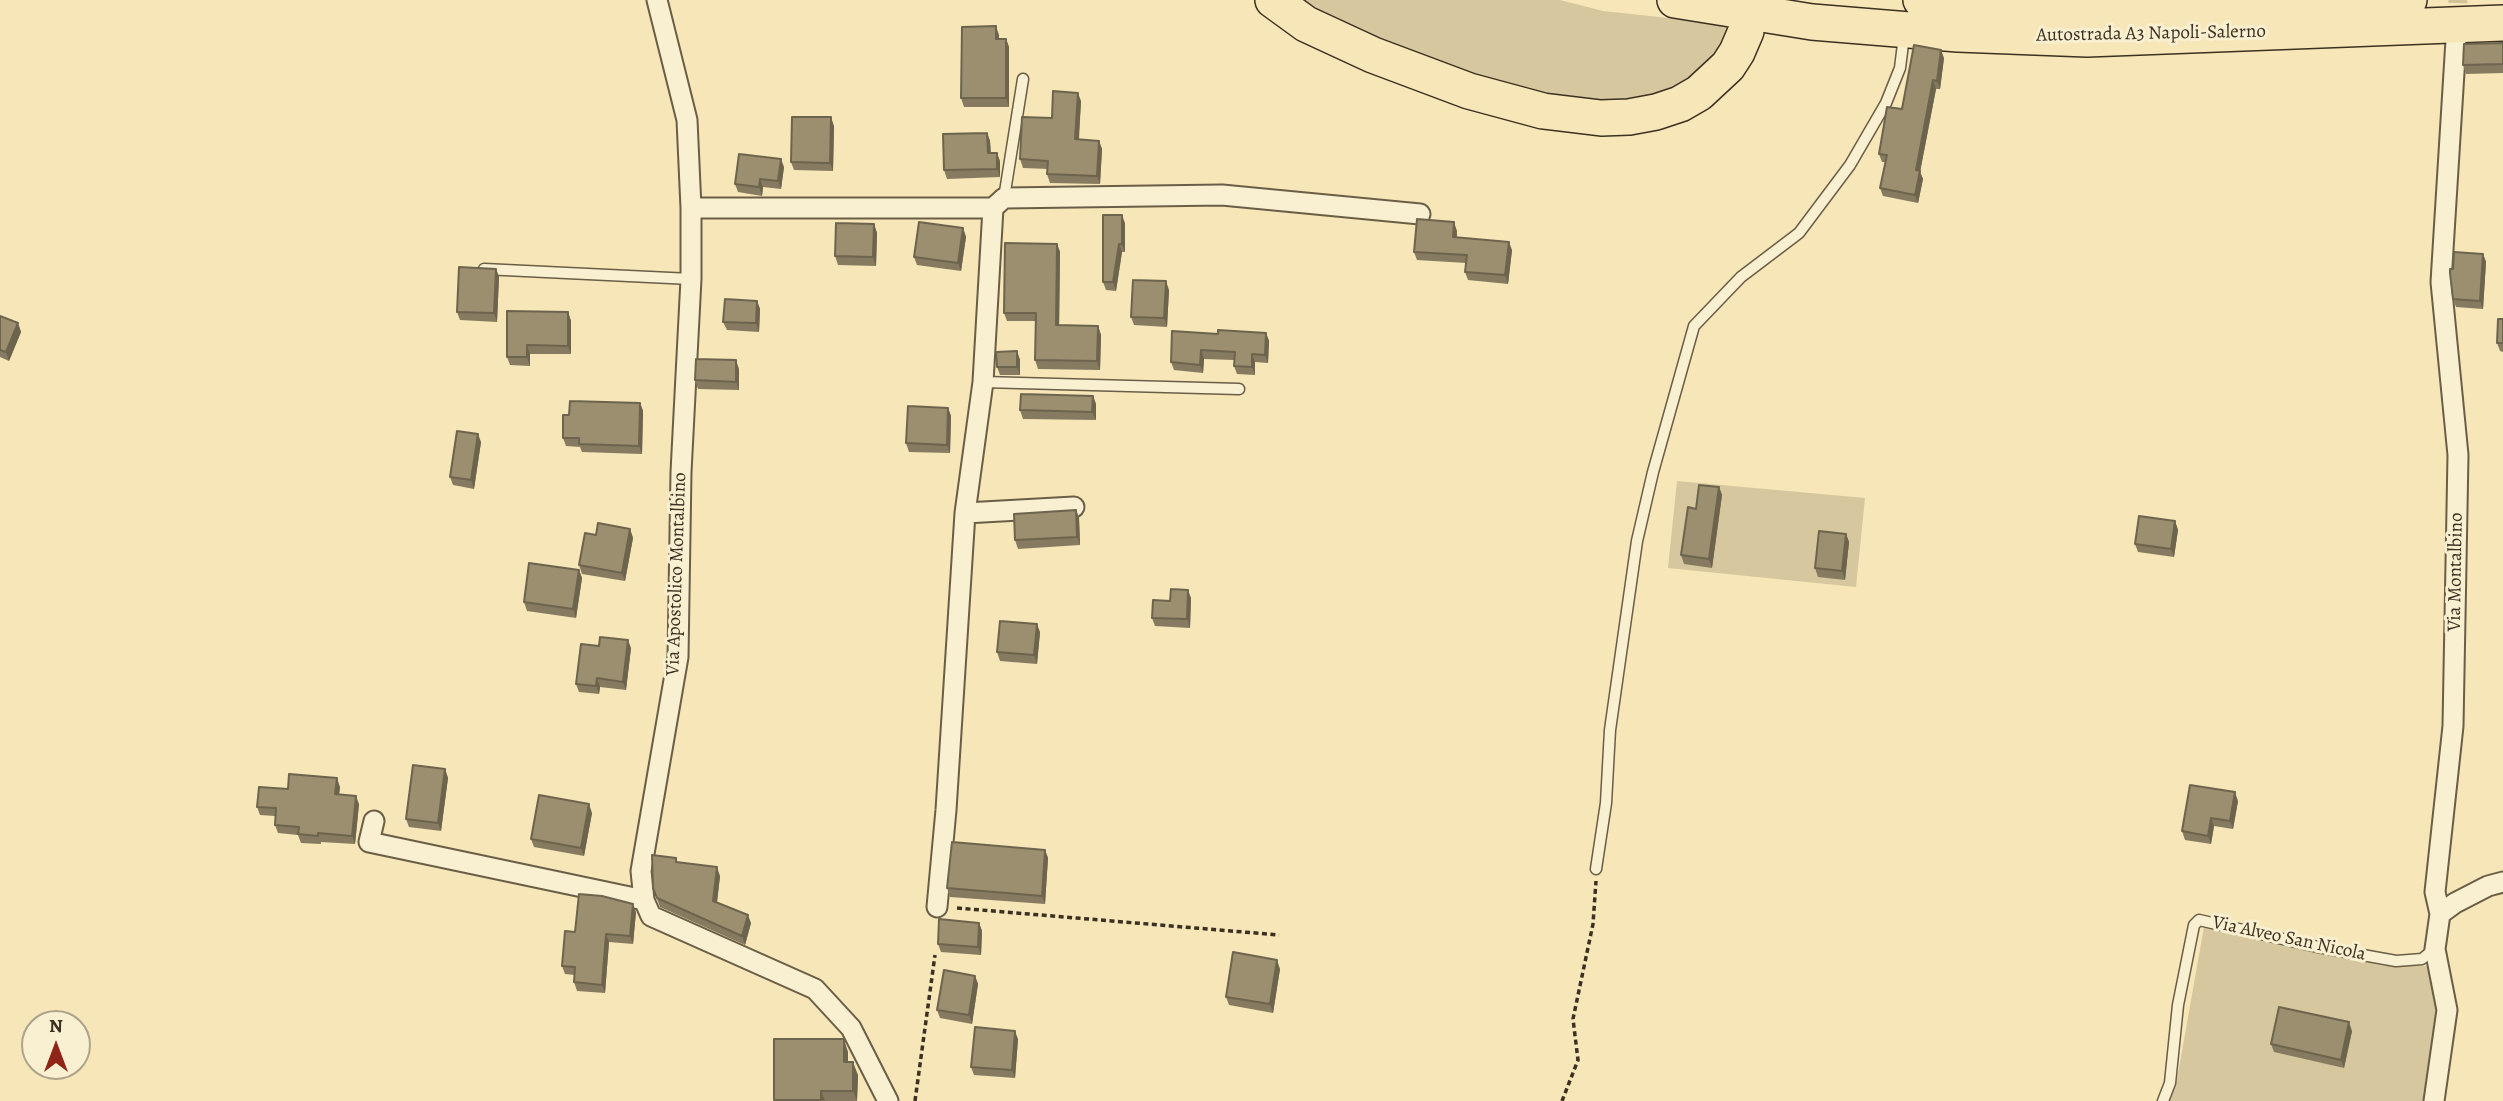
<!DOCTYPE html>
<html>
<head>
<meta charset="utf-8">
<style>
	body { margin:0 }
	#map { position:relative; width:2503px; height:1101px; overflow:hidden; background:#f6e6b8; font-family:Alegreya,serif }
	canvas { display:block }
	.north { position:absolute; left:21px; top:1010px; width:70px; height:70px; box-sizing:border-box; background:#f9efd1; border:2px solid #ada38b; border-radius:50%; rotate:0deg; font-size:19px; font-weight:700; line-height:28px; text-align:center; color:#3b3021 }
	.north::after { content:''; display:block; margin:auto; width:24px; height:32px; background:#8f2418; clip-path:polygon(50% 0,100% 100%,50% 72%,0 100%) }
</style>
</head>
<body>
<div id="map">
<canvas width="2503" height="1101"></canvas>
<div class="north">N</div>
</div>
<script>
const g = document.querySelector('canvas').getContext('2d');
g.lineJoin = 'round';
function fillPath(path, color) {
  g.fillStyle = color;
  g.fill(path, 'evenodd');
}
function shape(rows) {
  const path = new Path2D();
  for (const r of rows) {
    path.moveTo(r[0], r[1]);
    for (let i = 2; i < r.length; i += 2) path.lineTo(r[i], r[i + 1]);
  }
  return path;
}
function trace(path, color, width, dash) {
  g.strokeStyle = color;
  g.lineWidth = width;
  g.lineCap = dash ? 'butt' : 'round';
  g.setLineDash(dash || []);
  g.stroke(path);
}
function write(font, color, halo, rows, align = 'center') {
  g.font = font + ' Alegreya,serif';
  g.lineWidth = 6;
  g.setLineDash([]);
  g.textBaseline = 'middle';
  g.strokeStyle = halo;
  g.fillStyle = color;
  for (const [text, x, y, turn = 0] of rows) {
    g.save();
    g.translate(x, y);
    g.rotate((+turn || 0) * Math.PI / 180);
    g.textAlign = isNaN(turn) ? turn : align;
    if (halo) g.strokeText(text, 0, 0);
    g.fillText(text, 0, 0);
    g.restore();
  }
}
const green = shape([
	[1304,0,1560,0,1603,11,1724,24,1733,30,1723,52,1675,91,1635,101,1574,99,1512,86,1423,56,1325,15],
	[1677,481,1865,498,1856,587,1668,568],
	[2204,927,2317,953,2385,966,2432,966,2441,1010,2428,1101,2168,1101,2176,1085]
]);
const streetTunnel = shape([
	[2457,32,2458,0]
]);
const path = shape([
	[957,908,1279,935],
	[915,1101,935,955],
	[1562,1101,1578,1060,1573,1019,1593,924,1596,881]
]);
const lane = shape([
	[1004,198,1023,79],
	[484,269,691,279],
	[983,382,1239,389],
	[1596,869,1606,803,1610,730,1637,541,1653,472,1694,326,1741,277,1799,233,1850,165,1886,103,1900,68,1903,44],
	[2163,1101,2170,1083,2178,1005,2194,925,2199,920,2318,947,2396,961,2422,959,2434,949]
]);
const street = shape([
	[657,0,687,120,691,208,691,279,681,472,678,657,641,871,644,900,651,916,815,989,851,1028,888,1101],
	[691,208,993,208,1004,198,1222,195,1420,214],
	[965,513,1074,507],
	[374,821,369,842,644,900],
	[937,907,946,810,965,513,983,382,993,208],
	[2440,914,2455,903,2488,886,2503,882],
	[2434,1101,2447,1010,2435,949,2440,914,2435,892,2453,726,2458,455,2441,282,2456,40]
]);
const highway = shape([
	[1273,0,1306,24,1373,55,1469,91,1543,111,1601,118,1629,117,1656,112,1680,104,1699,93,1728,66,1737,52,1746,31],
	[1675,0,1812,22,1958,34,2087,39,2503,23],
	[1921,0,2014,8,2086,8,2409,0]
]);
const wall = shape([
	[999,35,999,39,1006,39,1009,47,1009,107,964,107,961,98],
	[2503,43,2503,73,2466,74,2463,65],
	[1944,58,1940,89,1936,89,1920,172,1923,179,1918,203,1883,196,1880,188,1885,162,1882,162,1879,154],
	[1081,101,1079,140,1099,141,1102,149,1100,184,1050,183,1047,174,1048,169,1023,168,1020,159,1052,118],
	[834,126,833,171,794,170,791,162],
	[987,133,990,141,991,153,1000,161,1000,177,947,179,944,170],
	[784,167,781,189,763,187,762,196,738,192,735,184],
	[1125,223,1125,252,1122,252,1116,291,1106,290,1103,282],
	[874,224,877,233,876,266,838,265,835,256],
	[963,228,966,237,961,271,917,265,914,257],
	[1457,231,1457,237,1512,250,1508,284,1468,280,1465,272,1466,263,1417,260,1414,252],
	[1057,244,1060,252,1059,326,1098,326,1101,335,1100,370,1038,369,1035,360,1036,321,1007,321,1004,313],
	[2483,254,2486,262,2483,309,2456,307,2453,299,2453,269],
	[496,269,499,277,497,322,460,320,457,312],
	[1169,290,1167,327,1134,325,1131,317],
	[757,301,760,309,759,332,727,330,723,322],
	[568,312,571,321,571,354,530,354,530,366,510,365,507,357],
	[0,316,18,323,21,332,9,361,0,357],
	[2503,319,2503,352,2500,351,2497,343],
	[1266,333,1269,341,1268,363,1255,362,1255,375,1237,374,1234,366,1234,360,1204,359,1203,373,1174,370,1171,362,1218,334],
	[1017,351,1020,360,1020,375,1000,375,997,367],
	[739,369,739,390,698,389,695,380],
	[1093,396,1096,404,1096,420,1023,419,1020,410],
	[640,403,643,411,642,454,582,452,580,447,566,446,563,438,569,415],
	[948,408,951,416,950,453,909,452,906,443],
	[481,442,474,489,453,485,450,477],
	[1719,487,1722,495,1712,568,1684,564,1681,555,1696,509],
	[1076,510,1079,518,1080,545,1018,549,1015,540],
	[2175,521,2178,530,2174,557,2138,552,2135,544],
	[630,529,633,538,625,581,582,574,579,565],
	[1846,534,1849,542,1845,580,1818,577,1815,568],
	[579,570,582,578,576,618,527,611,524,602],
	[1191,598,1190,628,1155,626,1152,618,1170,601],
	[1040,632,1037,664,1000,661,997,652],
	[599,646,631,648,626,690,600,687,599,694,579,692,576,684],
	[445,769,448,778,441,831,409,827,406,819],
	[340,787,339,794,359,804,355,844,321,842,321,844,301,843,298,835,278,833,275,825,275,816,260,815,257,807,288,789],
	[2238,801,2233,829,2214,826,2211,844,2185,840,2182,831],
	[592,813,584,856,534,847,531,839],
	[1045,850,1048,858,1045,904,950,897,947,888],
	[678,862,720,876,717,903,751,923,745,945,660,907,653,888],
	[636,912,633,944,609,942,605,993,577,991,574,982,575,975,565,974,562,966,575,932],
	[979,923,982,931,981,955,941,952,938,944],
	[1280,969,1273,1013,1229,1005,1226,997],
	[975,976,978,984,972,1024,940,1018,937,1010],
	[2352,1031,2344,1068,2274,1052,2271,1044],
	[1018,1039,1015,1078,974,1075,971,1067],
	[848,1052,848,1062,858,1075,857,1101,774,1101,774,1100]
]);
const shadedWall = shape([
	[996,26,999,35,999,47,996,39],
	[1006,39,1009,47,1009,107,1006,98],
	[1941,50,1944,58,1940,89,1937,81],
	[1933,80,1936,89,1920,172,1923,179,1918,203,1915,195,1916,170],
	[1078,93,1081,101,1078,148,1075,139],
	[831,117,834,126,833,171,830,163],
	[987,133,990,141,991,161,988,153],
	[1099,141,1102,149,1100,184,1097,176],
	[997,153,1000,161,1000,177,997,169],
	[781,159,784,167,781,189,778,181],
	[760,179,763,187,762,196,759,187],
	[1122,215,1125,223,1125,252,1122,244],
	[1454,222,1457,231,1456,245,1453,237],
	[874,224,877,233,876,266,873,257],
	[963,228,966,237,961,271,958,263],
	[1509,242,1512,250,1508,284,1505,275],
	[1057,244,1060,252,1059,334,1056,325],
	[1119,244,1122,252,1116,291,1113,282],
	[2483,254,2486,262,2483,309,2480,301],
	[496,269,499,277,497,322,494,313],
	[1166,281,1169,290,1167,327,1164,318],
	[757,301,760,309,759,332,756,323],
	[568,312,571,321,571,354,568,346],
	[18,323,21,332,9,361,6,352],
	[1098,326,1101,335,1100,370,1097,361],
	[1266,333,1269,341,1268,363,1265,355],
	[527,345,530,354,530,366,527,357],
	[1201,350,1204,359,1203,373,1200,365],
	[1017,351,1020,360,1020,375,1017,367],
	[1252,354,1255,362,1255,375,1252,367],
	[736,360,739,369,739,390,736,382],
	[1093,396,1096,404,1096,420,1092,412],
	[640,403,643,411,642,454,639,446],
	[948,408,951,416,950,453,947,445],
	[478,434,481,442,474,489,471,480],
	[1719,487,1722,495,1712,568,1709,559],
	[1076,510,1079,518,1080,545,1077,537],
	[2175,521,2178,530,2174,557,2171,549],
	[630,529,633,538,625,581,622,573],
	[1846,534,1849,542,1845,580,1842,571],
	[579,570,582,578,576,618,573,609],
	[1188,590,1191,598,1190,628,1187,619],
	[1037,624,1040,632,1037,664,1034,655],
	[628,640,631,648,626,690,623,682],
	[597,678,600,687,599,694,596,686],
	[445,769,448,778,441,831,438,823],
	[337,778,340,787,338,802,335,794],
	[2235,792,2238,801,2233,829,2230,821],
	[356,796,359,804,355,844,352,836],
	[589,804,592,813,584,856,581,848],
	[2211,818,2214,826,2211,844,2208,836],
	[1045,850,1048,858,1045,904,1042,896],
	[717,867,720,876,716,910,713,901],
	[633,904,636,912,633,944,630,936],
	[748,915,751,923,745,945,742,936],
	[979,923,982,931,981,955,978,947],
	[606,934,609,942,605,993,602,985],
	[1277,960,1280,969,1273,1013,1270,1004],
	[975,976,978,984,972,1024,969,1015],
	[2349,1022,2352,1031,2344,1068,2341,1060],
	[1015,1031,1018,1039,1015,1078,1012,1070],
	[844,1039,848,1052,848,1075,844,1062],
	[853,1062,858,1075,857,1101,853,1091],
	[821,1091,825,1101,821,1100]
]);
const building = shape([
	[996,26,996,39,1006,39,1006,98,961,98,962,27,996,26],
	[2503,43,2503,64,2463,65,2464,44,2503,43],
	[1914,45,1941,50,1937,81,1933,80,1916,170,1920,171,1915,195,1880,188,1887,155,1879,154,1887,107,1902,109,1914,45],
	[1053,91,1078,93,1075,139,1099,141,1097,176,1047,174,1048,161,1020,159,1022,117,1052,118,1053,91],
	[792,117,831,117,830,163,791,162,792,117],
	[987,133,988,153,997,153,997,169,944,170,943,134,987,133],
	[739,154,781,159,778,181,760,179,759,187,735,184,739,154],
	[1103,215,1122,215,1122,244,1119,244,1113,282,1103,282,1103,215],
	[1417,219,1454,222,1453,237,1509,242,1505,275,1465,272,1467,255,1414,252,1417,219],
	[919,222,963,228,958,263,914,257,919,222],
	[836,223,874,224,873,257,835,256,836,223],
	[1005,243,1057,244,1056,325,1098,326,1097,361,1035,360,1036,313,1004,313,1005,243],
	[2454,252,2483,254,2480,301,2453,299,2450,273,2450,269,2453,269,2454,252],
	[459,267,496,269,494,313,457,312,459,267],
	[1133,280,1166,281,1164,318,1131,317,1133,280],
	[725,299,757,301,756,323,723,322,725,299],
	[507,311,568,312,568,346,527,345,527,357,507,357,507,311],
	[0,316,18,323,6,352,0,350,0,316],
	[2498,319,2503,319,2503,343,2497,343,2498,319],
	[1218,330,1266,333,1265,355,1252,354,1252,367,1234,366,1235,352,1201,350,1200,365,1171,362,1172,331,1218,334,1218,330],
	[1017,351,1017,367,997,367,996,352,1017,351],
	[696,359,736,360,736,382,695,380,696,359],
	[1021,394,1093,396,1092,412,1020,410,1021,394],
	[570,401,640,403,639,446,579,444,579,438,563,438,563,415,569,415,570,401],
	[908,406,948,408,947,445,906,443,908,406],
	[457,431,478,434,471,480,450,477,457,431],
	[1699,485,1719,487,1709,559,1681,555,1688,507,1696,509,1699,485],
	[1076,510,1077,537,1015,540,1014,514,1076,510],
	[2139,516,2175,521,2171,549,2135,544,2139,516],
	[598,523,630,529,622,573,579,565,585,533,596,535,598,523],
	[1819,531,1846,534,1842,571,1815,568,1819,531],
	[529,563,579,570,573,609,524,602,529,563],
	[1171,589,1188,590,1187,619,1152,618,1153,600,1170,601,1171,589],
	[1000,621,1037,624,1034,655,997,652,1000,621],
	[600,637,628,640,623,682,597,678,596,686,576,684,581,644,599,646,600,637],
	[413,765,445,769,438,823,406,819,413,765],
	[289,774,337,778,335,794,356,796,352,836,318,833,318,836,298,834,299,827,275,825,276,808,257,807,259,787,288,789,289,774],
	[2190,785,2235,792,2230,821,2211,818,2208,836,2182,831,2190,785],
	[539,795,589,804,581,848,531,839,539,795],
	[952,842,1045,850,1042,896,947,888,952,842],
	[652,855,676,858,676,862,717,867,713,901,748,915,742,936,657,898,653,888,652,855],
	[579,894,602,896,633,904,630,936,606,934,602,985,574,982,575,967,562,966,565,931,575,932,579,894],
	[939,919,979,923,978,947,938,944,939,919],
	[1233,952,1277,960,1270,1004,1226,997,1233,952],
	[944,970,975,976,969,1015,937,1010,944,970],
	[2279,1007,2349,1022,2341,1060,2271,1044,2279,1007],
	[975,1027,1015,1031,1012,1070,971,1067,975,1027],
	[774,1039,844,1039,844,1062,853,1062,853,1091,821,1091,821,1100,774,1100,774,1039]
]);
const streetNames = [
	["Autostrada A3 Napoli-Salerno",2151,34,-1],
	["Via Montalbino",2456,572,-89],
	["Via Apostolico Montalbino",677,574,-88],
	["Via Alveo San Nicola",2289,939,12]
];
fillPath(green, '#d6c79e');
trace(streetTunnel, '#d1c29a', 19, [19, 10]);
trace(lane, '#6a5e47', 13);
trace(street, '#6a5e47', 23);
trace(highway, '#3b3021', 38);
trace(path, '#3b3021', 3.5, [5, 3.5]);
trace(lane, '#f9efd1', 10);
trace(street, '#f9efd1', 19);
trace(highway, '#f6e6b8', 35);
fillPath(wall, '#867b60');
fillPath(shadedWall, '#6d644e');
fillPath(building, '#9c8f70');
trace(building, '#6d644e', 2);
write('19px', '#3b3021', '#f9efd1', streetNames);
</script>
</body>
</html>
